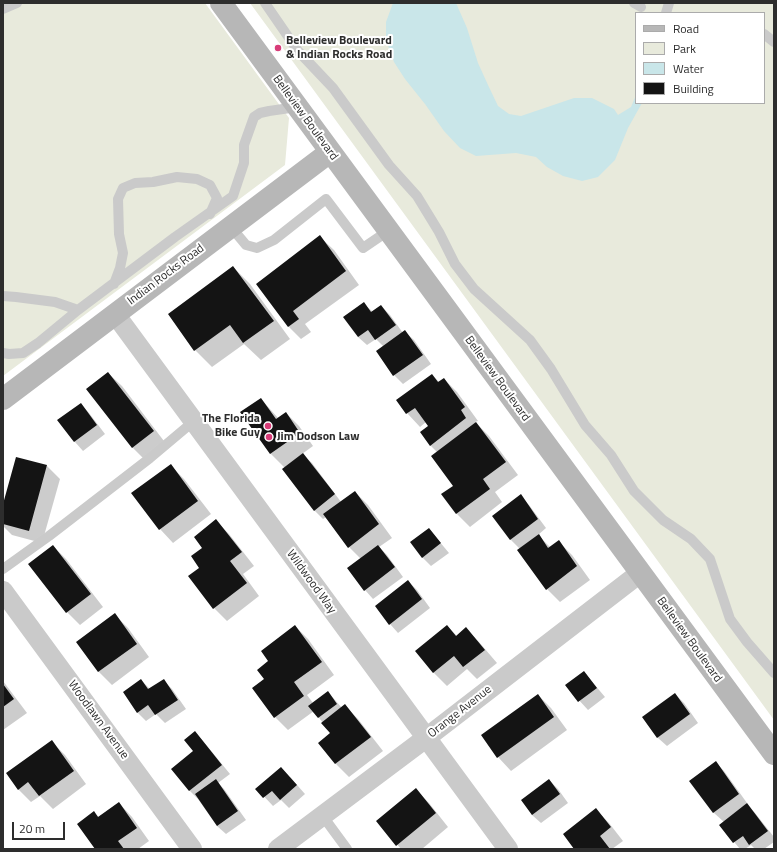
<!DOCTYPE html>
<html>
<head>
<meta charset="utf-8">
<style>
	body { margin:0 }
	#map { position:relative; width:777px; height:852px; overflow:hidden; background:#fff; font-family:"Titillium Web",sans-serif }
	canvas { display:block }
	.frame { position:absolute; inset:0; border:4px solid #2d2d2d; pointer-events:none }
	.legend { position:absolute; left:635px; top:12px; width:130px; height:92px; box-sizing:border-box; background:#fff; border:1px solid #ababab; margin:0; padding:5px 7px; list-style:none; font-size:12px; color:#2d2d2d }
	.legend li { display:flex; align-items:center; gap:8px; height:20px }
	.legend b { width:20px; border:1px solid #ababab }
	.scale { position:absolute; left:12px; top:822px; width:53px; height:18px; box-sizing:border-box; border:2px solid #2d2d2d; border-top:0; padding-left:5px; font-size:12px; line-height:14px; white-space:nowrap; color:#2d2d2d; -webkit-text-stroke:3px #fff; paint-order:stroke }
</style>
</head>
<body>
<div id="map">
<canvas width="777" height="852"></canvas>
<div class="frame"></div>
<ul class="legend">
<li><b style="height:5px;background:#b7b7b7"></b>Road</li>
<li><b style="height:11px;background:#e8eadc"></b>Park</li>
<li><b style="height:11px;background:#c9e6e9"></b>Water</li>
<li><b style="height:11px;background:#141414"></b>Building</li>
</ul>
<div class="scale">20 m</div>
</div>
<script>
const g = document.querySelector('canvas').getContext('2d');
g.lineJoin = 'round';
function fillPath(path, color) {
  g.fillStyle = color;
  g.fill(path, 'evenodd');
}
function shape(rows) {
  const path = new Path2D();
  for (const r of rows) {
    path.moveTo(r[0], r[1]);
    for (let i = 2; i < r.length; i += 2) path.lineTo(r[i], r[i + 1]);
  }
  return path;
}
function trace(path, color, width, dash) {
  g.strokeStyle = color;
  g.lineWidth = width;
  g.lineCap = dash ? 'butt' : 'round';
  g.setLineDash(dash || []);
  g.stroke(path);
}
function write(font, color, halo, rows, align = 'center') {
  g.font = font + ' "Titillium Web",sans-serif';
  g.lineWidth = 4;
  g.setLineDash([]);
  g.textBaseline = 'middle';
  g.strokeStyle = halo;
  g.fillStyle = color;
  for (const [text, x, y, turn = 0] of rows) {
    g.save();
    g.translate(x, y);
    g.rotate((+turn || 0) * Math.PI / 180);
    g.textAlign = isNaN(turn) ? turn : align;
    if (halo) g.strokeText(text, 0, 0);
    g.fillText(text, 0, 0);
    g.restore();
  }
}
const green = shape([
	[3,3,205,3,289,118,285,165,3,376],
	[250,3,774,3,774,720],
	[636,13,764,13,764,103,636,103]
]);
const water = shape([
	[393,3,456,3,467,28,478,63,488,85,498,106,509,114,521,116,574,98,592,98,614,109,618,115,631,107,636,95,636,103,642,103,628,128,615,160,598,177,582,181,563,176,547,167,536,157,516,153,476,156,460,148,444,131,425,104,405,79,394,62,386,40,386,22]
]);
const shadow = shape([
	[320,237,334,250,359,285,305,324,311,332,301,339,288,326,257,284],
	[233,267,250,284,290,339,261,360,244,344,212,367,195,350],
	[364,304,373,312,381,306,390,315,403,333,405,332,414,340,431,364,403,384,394,375,377,351,384,347,376,339,367,345,358,337],
	[108,373,122,386,167,445,146,461,133,448,88,389],
	[432,375,439,382,444,379,457,392,478,421,475,422,489,436,518,475,495,492,502,502,470,527,457,514,442,494,454,486,437,452,430,445,429,426,426,422,420,427,407,413],
	[261,399,278,418,286,413,299,426,313,446,302,454,312,463,341,502,355,492,368,505,392,538,379,547,387,555,403,577,373,599,365,590,361,559,349,547,326,517,323,519,314,510,285,468,270,453],
	[81,404,89,413,105,434,83,451,75,442,59,421],
	[170,465,184,479,211,514,173,543,160,529],
	[47,466,60,479,42,543,12,535,3,526,3,508],
	[520,496,529,505,546,528,538,535,551,548,559,542,572,555,590,580,560,602,547,589,520,549,511,540,493,516],
	[216,521,229,534,254,566,243,574,259,596,227,621,214,608,200,568,203,548],
	[429,529,449,553,431,566,422,557],
	[53,546,66,559,103,607,80,625,67,612,30,564],
	[408,581,417,590,430,608,398,633,390,624],
	[115,615,128,628,149,657,112,685,99,672,78,642],
	[295,626,308,639,334,675,307,695,313,703,328,692,342,708,345,706,358,719,383,751,349,777,336,764,319,743,331,734,314,711,288,730,275,717,265,680,270,661],
	[447,626,457,636,466,629,479,642,497,663,477,679,467,669,447,686,434,673,416,651],
	[584,672,605,697,588,710,566,686],
	[141,680,150,689,163,680,172,689,186,709,165,723,156,714,146,721,137,712],
	[3,681,27,713,3,730],
	[675,694,684,703,698,723,667,746,658,738,644,717],
	[538,695,551,708,567,730,511,771,498,757,483,735],
	[195,733,203,741,230,774,218,783,224,789,246,820,226,834,217,826,198,799,189,790,194,751],
	[52,742,65,755,86,784,53,809,40,796,31,802,18,789],
	[716,763,724,771,747,803,746,804,755,813,774,837,774,842,764,849,755,849,751,845,745,849,740,849,720,825,724,822,714,813,690,781],
	[290,777,305,794,289,808,281,800,273,806,257,789],
	[549,780,558,789,568,803,541,823,532,815,522,800],
	[416,790,429,803,448,827,422,849,401,849,377,821],
	[119,803,132,817,149,841,138,849,96,849,94,813,99,817],
	[596,810,609,823,623,841,612,849,576,849]
]);
const building = shape([
	[320,235,346,271,293,311,299,319,288,327,256,284],
	[233,266,274,321,243,343,230,325,194,351,168,314],
	[364,302,371,312,381,305,396,325,375,340,368,330,358,337,343,317],
	[405,330,423,355,393,376,376,351],
	[108,372,154,431,132,448,86,389],
	[432,374,438,382,444,378,465,407,461,410,466,418,430,446,420,432,428,426,415,408,406,414,396,400],
	[261,398,276,419,286,412,300,433,270,454,240,412],
	[81,403,97,425,74,442,57,420],
	[476,422,506,462,483,479,490,489,456,514,441,494,453,486,431,456],
	[303,453,335,494,314,511,282,469],
	[16,457,47,465,29,531,3,524,3,504],
	[171,464,198,501,159,530,131,493],
	[355,491,379,524,348,548,323,514],
	[521,494,538,519,510,540,492,516],
	[216,519,242,552,230,561,247,583,213,609,188,576,199,568,191,556,202,548,194,537],
	[429,528,441,543,422,558,410,542],
	[539,534,548,548,559,540,577,566,546,590,517,550],
	[53,545,91,594,66,613,28,564],
	[378,545,395,567,364,591,347,568],
	[408,580,422,599,389,625,375,606],
	[115,613,137,644,98,672,76,642],
	[295,625,322,662,294,682,304,696,274,718,252,688,264,679,257,670,268,661,261,651],
	[447,625,456,636,466,627,485,650,463,667,454,656,433,673,415,651],
	[584,671,597,688,578,702,565,685],
	[141,679,148,689,164,679,178,700,155,715,148,705,137,713,123,692],
	[3,684,14,699,3,707],
	[328,691,337,704,318,718,308,706],
	[675,693,690,714,657,738,642,717],
	[538,694,554,717,497,758,481,735],
	[345,704,371,737,335,764,318,743,330,733,321,723],
	[195,731,222,765,189,791,171,769,193,751,184,740],
	[52,740,74,771,39,796,28,782,18,790,6,773],
	[716,761,739,794,713,813,689,781],
	[281,767,297,785,280,800,272,791,263,798,255,789],
	[216,779,238,811,217,826,195,794],
	[549,779,560,794,532,815,521,800],
	[416,788,436,813,396,846,376,821],
	[119,802,137,828,118,841,124,849,95,849,77,824,94,811,98,817],
	[747,803,768,831,749,845,743,836,733,843,719,825],
	[596,808,611,827,600,836,610,849,574,849,563,834]
]);
const lane = shape([
	[265,3,298,51,333,88,389,165,417,196,439,232,455,264,474,289,530,340,551,369,585,425,611,455,634,491,663,520,691,539,710,559,730,619,747,642,774,673],
	[634,3,641,7],
	[3,9,17,3],
	[666,13,669,3],
	[764,34,774,42],
	[231,227,246,245,257,248,274,240,326,199,363,248,388,231],
	[114,284,120,268,123,253,119,234,118,199,123,188,135,183,153,182,177,177,197,179,210,185,217,198,210,214],
	[3,296,16,297,55,302,78,310],
	[3,353,9,354,23,353,38,343,78,310,175,237,233,196,244,163,244,145,254,117,260,113,269,111,297,107],
	[3,569,49,536,150,458,194,421],
	[322,815,347,849]
]);
const street = shape([
	[115,314,508,849],
	[3,591,192,849],
	[278,849,426,738,640,573]
]);
const secondary = shape([
	[221,3,774,754],
	[3,399,330,152]
]);
const markers = [
	[278,48,4,"#d83c78"],
	[268,426,4,"#d83c78"],
	[269,437,4,"#d83c78"]
];
const poiNames = [
	["Belleview Boulevard",286,41],
	["& Indian Rocks Road",286,55],
	["The Florida",260,419,"right"],
	["Bike Guy",260,433,"right"],
	["Jim Dodson Law",277,437]
];
const streetNames = [
	["Belleview Boulevard",305,118,54],
	["Indian Rocks Road",166,275,-37],
	["Belleview Boulevard",497,379,54],
	["Wildwood Way",311,582,54],
	["Belleview Boulevard",689,640,54],
	["Orange Avenue",460,712,-38],
	["Woodlawn Avenue",98,720,54]
];
fillPath(green, '#e8eadc');
fillPath(water, '#c9e6e9');
fillPath(shadow, '#0003');
fillPath(building, '#141414');
trace(lane, '#cacaca', 10);
trace(street, '#cacaca', 20);
trace(secondary, '#b7b7b7', 22);
for (const [x, y, r, color] of markers) {
  const dot = new Path2D();
  dot.arc(x, y, r, 0, 2 * Math.PI);
  g.fillStyle = color;
  g.fill(dot);
  trace(dot, '#fff', 1.5);
}
write('bold 12px', '#2d2d2d', '#fff', poiNames, 'left');
write('12px', '#2d2d2d', '#fff', streetNames);
</script>
</body>
</html>
